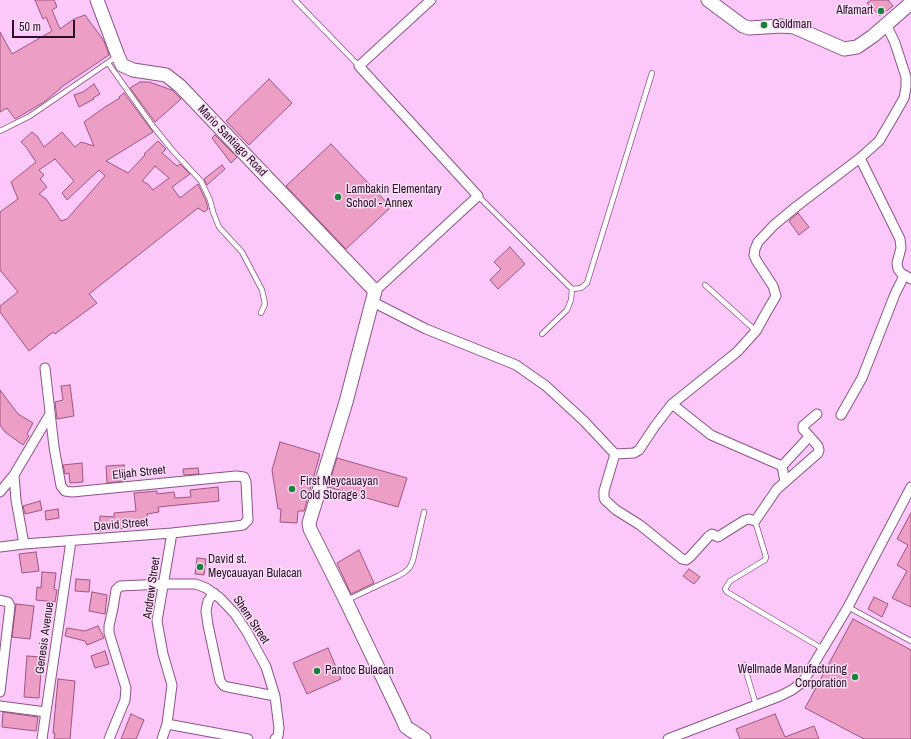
<!DOCTYPE html>
<html>
<head>
<meta charset="utf-8">
<style>
	body { margin:0 }
	#map { position:relative; width:911px; height:739px; overflow:hidden; background:#fcc7f9; font-family:"Archivo Narrow",sans-serif }
	canvas { display:block }
	.scale { position:absolute; left:12px; top:20px; width:63px; height:18px; box-sizing:border-box; border:2px solid #291128; border-top:0; padding-left:5px; font-size:12px; line-height:14px; white-space:nowrap; color:#291128; -webkit-text-stroke:3px #f9def7; paint-order:stroke }
</style>
</head>
<body>
<div id="map">
<canvas width="911" height="739"></canvas>
<div class="scale">50 m</div>
</div>
<script>
const g = document.querySelector('canvas').getContext('2d');
g.lineJoin = 'round';
function fillPath(path, color) {
  g.fillStyle = color;
  g.fill(path, 'evenodd');
}
function shape(rows) {
  const path = new Path2D();
  for (const r of rows) {
    path.moveTo(r[0], r[1]);
    for (let i = 2; i < r.length; i += 2) path.lineTo(r[i], r[i + 1]);
  }
  return path;
}
function trace(path, color, width, dash) {
  g.strokeStyle = color;
  g.lineWidth = width;
  g.lineCap = dash ? 'butt' : 'round';
  g.setLineDash(dash || []);
  g.stroke(path);
}
function write(font, color, halo, rows, align = 'center') {
  g.font = font + ' "Archivo Narrow",sans-serif';
  g.lineWidth = 3;
  g.setLineDash([]);
  g.textBaseline = 'middle';
  g.strokeStyle = halo;
  g.fillStyle = color;
  for (const [text, x, y, turn = 0] of rows) {
    g.save();
    g.translate(x, y);
    g.rotate((+turn || 0) * Math.PI / 180);
    g.textAlign = isNaN(turn) ? turn : align;
    if (halo) g.strokeText(text, 0, 0);
    g.fillText(text, 0, 0);
    g.restore();
  }
}
const building = shape([
	[35,0,54,0,57,7,52,10,60,29,74,19,85,15,104,41,109,55,60,88,60,89,44,102,15,119,7,108,0,112,0,32,12,54,52,31,46,17,43,19,35,0],
	[871,0,888,0,893,6,880,16,867,3,871,0],
	[269,79,292,103,249,145,226,121,269,79],
	[140,82,149,82,172,90,181,99,155,122,130,88,140,82],
	[94,84,100,94,93,98,94,99,79,107,74,95,83,92,94,84],
	[124,93,153,132,106,161,128,173,145,155,144,154,158,141,166,149,162,153,177,166,180,164,190,174,172,187,180,198,198,184,206,201,208,209,204,212,198,208,89,294,97,303,55,334,53,332,29,351,0,312,0,306,18,292,0,270,0,212,18,199,11,182,36,162,26,147,21,142,32,132,37,136,44,147,62,132,75,147,81,142,94,146,84,122,105,107,120,98,119,97,124,93],
	[55,159,74,181,62,193,67,200,99,170,105,176,67,219,61,221,46,199,39,194,47,187,40,179,44,175,39,170,55,159],
	[155,166,169,178,153,190,148,184,142,181,155,166],
	[215,135,237,157,231,163,212,138,215,135],
	[331,144,391,207,346,249,286,186,331,144],
	[222,165,225,169,207,185,204,179,222,165],
	[798,213,809,227,799,235,789,221,798,213],
	[510,247,525,264,498,289,490,280,501,269,494,262,510,247],
	[70,385,74,416,57,419,55,402,63,400,61,386,70,385],
	[0,390,18,414,33,423,27,434,29,436,23,445,5,432,0,425,0,390],
	[280,442,320,454,304,511,298,511,297,523,280,522,281,509,278,509,272,470,280,442],
	[337,458,407,478,398,507,328,487,337,458],
	[82,463,83,482,70,483,69,473,65,474,63,465,82,463],
	[124,465,126,481,107,483,106,466,124,465],
	[198,468,199,474,184,475,183,469,198,468],
	[218,487,219,501,158,507,159,512,147,514,147,519,137,520,137,527,99,531,100,516,114,517,114,513,136,511,134,493,157,491,157,494,174,492,175,498,191,497,190,490,218,487],
	[40,501,42,510,25,514,23,506,40,501],
	[58,509,59,518,46,520,45,511,58,509],
	[911,513,911,607,892,598,907,571,897,565,908,545,897,539,911,513],
	[359,550,374,583,351,594,337,563,359,550],
	[36,552,39,571,22,573,19,554,36,552],
	[197,558,206,559,204,575,195,574,197,558],
	[689,569,700,577,694,584,683,576,689,569],
	[42,572,56,573,54,589,57,590,55,602,36,600,37,587,41,588,42,572],
	[76,579,90,580,89,592,75,591,76,579],
	[92,592,107,595,105,614,89,611,92,592],
	[874,597,888,604,882,617,868,609,874,597],
	[16,604,34,606,30,639,12,637,16,604],
	[853,619,911,650,911,739,864,739,805,708,853,619],
	[98,626,104,638,87,645,85,641,65,636,67,628,85,631,98,626],
	[328,648,341,679,307,694,293,663,328,648],
	[105,651,109,664,95,668,91,656,105,651],
	[27,656,42,657,39,698,24,697,27,656],
	[58,679,75,681,70,739,54,739,55,733,53,733,58,679],
	[3,712,38,717,36,731,2,727,3,712],
	[131,714,144,720,136,739,121,739,131,714],
	[775,714,785,737,814,726,819,739,740,739,736,729,775,714]
]);
const lane = shape([
	[295,0,359,66],
	[108,63,152,125,173,151,201,181,210,200,213,212,219,227,242,252,262,290,265,304,261,313],
	[0,131,30,116,116,57],
	[478,196,572,289,581,288,587,283,652,73],
	[705,285,756,331],
	[542,334,567,310,571,300,572,289],
	[755,521,766,557,765,560,730,581,725,589,727,592,823,649],
	[347,600,398,576,405,572,410,567,413,560,424,512],
	[848,607,911,641],
	[744,665,756,705]
]);
const street = shape([
	[886,24,895,43,906,77,906,87,904,98,892,119,879,141,860,158,900,239,901,248,897,263,898,269,901,273,911,279],
	[375,291,478,196,359,66,431,0],
	[373,302,426,329,516,365,546,386,584,421,615,454,634,453,639,450,655,426,672,404,737,352,756,331,766,313,776,296,773,286,756,260,754,255,755,249,758,242,774,225,797,206,860,158],
	[672,404,711,435,782,466],
	[841,415,862,378,895,294,904,276],
	[615,454,604,491,604,497,605,500,616,510,640,525,682,559,686,560,690,557,709,536,712,534,718,537,721,535,745,520,749,519,755,521,777,489,818,453,819,450,818,446,803,429,803,426,817,414],
	[14,475,16,500,24,544],
	[785,482,782,466,809,437],
	[0,492,14,475,50,414],
	[0,547,24,544,172,533,236,526,243,525,248,520,246,482,244,477,236,476,72,492,65,491,61,486,54,447,45,368],
	[214,593,208,601,206,611,208,625,220,681,224,686,228,687,275,696],
	[0,600,8,602,10,606,0,692],
	[0,706,46,712],
	[167,724,248,739],
	[42,739,71,541],
	[109,739,125,700,126,688,109,633,109,626,113,608,116,590,120,586,164,584,196,584,206,588,220,598,235,614,247,632,266,667,275,696,279,728,278,736,275,739],
	[162,739,167,724,172,685,163,654,157,621,172,533],
	[668,739,780,696,792,690,800,684,806,677,848,607,911,487]
]);
const secondary = shape([
	[97,0,118,56,122,65,133,70,166,75,180,86,375,291,346,402,309,523,310,529,346,601,402,718,406,727,424,739],
	[708,0,743,26,749,28,781,26,794,27,844,49,857,47,873,36,911,3]
]);
const markers = [
	[881,11,4,"#188238"],
	[764,25,4,"#188238"],
	[338,197,4,"#188238"],
	[292,489,4,"#188238"],
	[200,567,4,"#188238"],
	[317,671,4,"#188238"],
	[855,677,4,"#188238"]
];
const poiNames = [
	["Alfamart",873,11,"right"],
	["Goldman",772,25],
	["Lambakin Elementary",346,190],
	["School - Annex",346,204],
	["First Meycauayan",300,482],
	["Cold Storage 3",300,496],
	["David st.",208,560],
	["Meycauayan Bulacan",208,574],
	["Wellmade Manufacturing",847,670,"right"],
	["Corporation",847,684,"right"],
	["Pantoc Bulacan",325,671]
];
const streetNames = [
	["Mario Santiago Road",232,141,46],
	["Elijah Street",139,473,-6],
	["David Street",121,525,-5],
	["Andrew Street",152,588,-82],
	["Shem Street",251,620,56],
	["Genesis Avenue",45,638,-82]
];
fillPath(building, '#ec9ec5');
trace(building, '#9f557d', 1);
trace(lane, '#8d538b', 6);
trace(street, '#8d538b', 11);
trace(secondary, '#8d538b', 15);
trace(lane, '#fff', 4.5);
trace(street, '#fff', 9);
trace(secondary, '#fff', 13);
for (const [x, y, r, color] of markers) {
  const dot = new Path2D();
  dot.arc(x, y, r, 0, 2 * Math.PI);
  g.fillStyle = color;
  g.fill(dot);
  trace(dot, '#f9def7', 1.5);
}
write('12px', '#291128', '#f9def7', poiNames, 'left');
write('12px', '#291128', '#f9def7', streetNames);
</script>
</body>
</html>
